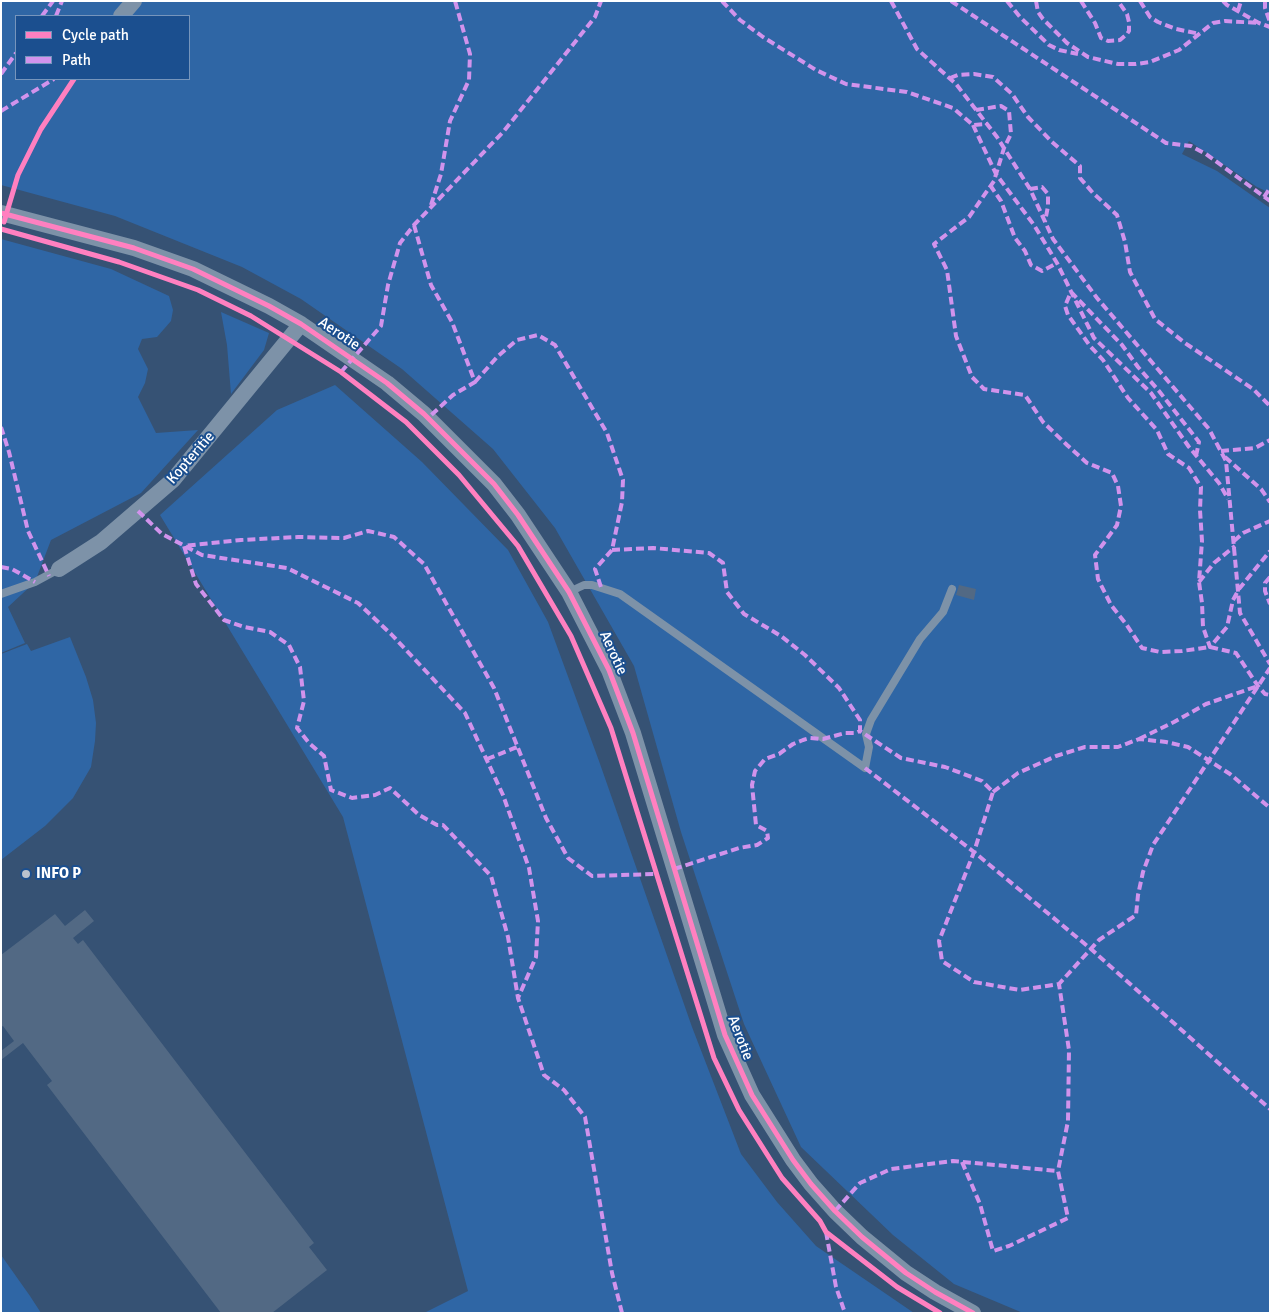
<!DOCTYPE html>
<html>
<head>
<meta charset="utf-8">
<style>
	body { margin:0 }
	#map { position:relative; width:1271px; height:1314px; overflow:hidden; background:#365274; font-family:Signika,sans-serif }
	canvas { display:block }
	.frame { position:absolute; inset:0; border:2px solid #fff; pointer-events:none }
	.legend { position:absolute; left:15px; top:15px; width:175px; height:65px; box-sizing:border-box; background:#1b4f8f; border:1px solid #7695bc; margin:0; padding:6px 9px; list-style:none; font-size:15px; color:#fff }
	.legend li { display:flex; align-items:center; gap:10px; height:25px }
	.legend b { width:25px; border:1px solid #7695bc }
</style>
</head>
<body>
<div id="map">
<canvas width="1271" height="1314"></canvas>
<div class="frame"></div>
<ul class="legend">
<li><b style="height:6px;background:#ff80c0"></b>Cycle path</li>
<li><b style="height:6px;background:#d193ec"></b>Path</li>
</ul>
</div>
<script>
const g = document.querySelector('canvas').getContext('2d');
g.lineJoin = 'round';
function fillPath(path, color) {
  g.fillStyle = color;
  g.fill(path, 'evenodd');
}
function shape(rows) {
  const path = new Path2D();
  for (const r of rows) {
    path.moveTo(r[0], r[1]);
    for (let i = 2; i < r.length; i += 2) path.lineTo(r[i], r[i + 1]);
  }
  return path;
}
function trace(path, color, width, dash) {
  g.strokeStyle = color;
  g.lineWidth = width;
  g.lineCap = dash ? 'butt' : 'round';
  g.setLineDash(dash || []);
  g.stroke(path);
}
function write(font, color, halo, rows, align = 'center') {
  g.font = font + ' Signika,sans-serif';
  g.lineWidth = 4;
  g.setLineDash([]);
  g.textBaseline = 'middle';
  g.strokeStyle = halo;
  g.fillStyle = color;
  for (const [text, x, y, turn = 0] of rows) {
    g.save();
    g.translate(x, y);
    g.rotate((+turn || 0) * Math.PI / 180);
    g.textAlign = isNaN(turn) ? turn : align;
    if (halo) g.strokeText(text, 0, 0);
    g.fillText(text, 0, 0);
    g.restore();
  }
}
const green = shape([
	[1,1,1270,1,1270,193,1257,187,1189,141,1182,154,1217,171,1270,208,1270,1313,1023,1313,954,1284,893,1235,801,1147,744,1024,681,832,634,666,555,528,493,449,402,369,301,299,242,267,115,216,1,185],
	[16,16,189,16,189,79,16,79],
	[1,239,111,269,169,296,173,310,171,321,157,337,142,339,138,349,148,369,145,383,138,397,156,433,198,430,141,493,51,540,35,582,8,607,25,643,1,653],
	[221,312,269,333,264,350,231,394,227,345],
	[335,385,422,462,508,550,548,622,599,761,692,1027,741,1154,777,1202,816,1246,914,1313,424,1313,468,1291,343,817,160,515,277,410],
	[70,637,86,677,93,700,96,723,95,741,91,767,73,798,45,826,1,860,1,654,27,644,31,651],
	[1,1255,30,1296,41,1313,1,1313]
]);
const building = shape([
	[959,585,976,589,974,600,956,595],
	[85,910,94,921,73,938,78,944,83,940,314,1243,309,1247,327,1270,272,1313,221,1313,47,1085,52,1081,23,1043,1,1060,1,1051,14,1041,3,1026,1,1027,1,955,55,914,65,926]
]);
const lane = shape([
	[569,592,584,585,592,585,620,594,865,768,869,747,866,734,871,720,920,639,943,612,952,589],
	[1,594,35,582,59,569]
]);
const street = shape([
	[121,16,134,1],
	[1,213,134,248,193,269,269,306,301,324,387,383,424,414,494,484,518,515,569,592,609,670,633,733,725,1035,752,1095,793,1160,811,1184,835,1211,862,1237,906,1273,935,1292,973,1313],
	[59,569,101,542,173,480,301,324]
]);
const quiet = shape([
	[722,1,740,20,763,37,816,70,846,84,907,92,953,108,973,125,987,124],
	[891,1,917,49,956,84,997,137,1030,189,1053,239,1097,298,1209,429,1226,461,1240,613,1270,664],
	[951,1,1166,143,1191,146,1206,154,1270,201],
	[1007,1,1020,17,1049,45,1059,50,1078,54],
	[1036,1,1038,12,1043,19,1067,43,1088,57,1118,64,1136,64,1150,62,1179,50,1213,23,1225,21,1259,23],
	[1081,1,1095,23,1101,38,1108,41,1120,40,1127,34,1129,31,1129,22,1127,14,1118,1],
	[1140,1,1150,17,1158,22,1176,29,1200,34],
	[1223,1,1227,5,1259,23,1270,27],
	[1265,1,1265,8,1270,22],
	[1238,11,1241,1],
	[42,16,53,1],
	[56,16,62,1],
	[1,74,16,53],
	[950,78,958,75,974,74,993,77,1012,94,1028,117,1052,142,1080,166,1080,178,1093,193,1117,215,1125,242,1130,272,1155,319,1185,343,1253,389,1270,406],
	[976,110,1001,106,1009,111,1011,134,1004,148,994,181,969,217,934,244,947,270,956,336,972,377,984,389,1025,395,1043,422,1067,445,1087,463,1112,473,1118,486,1121,506,1117,525,1095,555,1098,579,1111,605,1126,624,1142,648,1160,652,1182,651,1210,647,1236,653,1258,686,1265,694,1270,695],
	[1,111,54,79],
	[973,125,996,174,1034,225,1057,263,1094,338,1151,393,1189,447,1219,483,1228,499],
	[990,185,1001,201,1015,238,1025,251,1031,265,1042,271,1057,263],
	[1030,189,1042,187,1048,194,1048,206,1045,222],
	[1264,197,1270,188],
	[431,205,441,174,450,121,469,80,470,54,455,1],
	[414,225,431,285,452,322,475,382,453,395,428,418],
	[341,372,381,326,388,285,400,243,414,225,504,131,595,17,601,1],
	[475,382,498,356,517,340,538,335,555,345,607,433,623,480,622,502,612,550,595,569,601,587],
	[1,427,9,452,28,531,49,576],
	[1221,451,1255,448,1270,440],
	[1196,456,1199,442,1159,391,1138,367,1122,345,1071,292,1065,306,1068,315,1090,346,1103,360,1128,398,1157,430,1168,454,1189,468,1201,487,1200,510,1202,541,1199,582,1202,603,1203,627,1210,647,1227,627,1233,600,1239,589,1270,551],
	[1225,457,1261,489,1270,502],
	[138,511,162,534,202,555,287,568,358,603,391,634,465,713,503,795,529,868,538,921,536,957,518,998],
	[1234,541,1243,533,1270,521],
	[612,550,653,548,709,553,723,563,727,592,744,614,781,636,805,655,839,688,860,720,860,731,901,758,945,767,982,781,993,792,974,852,939,941,942,961,974,982,1020,990,1059,984,1099,940,1136,915,1138,895,1143,872,1153,845,1270,668],
	[1,567,12,569,35,582],
	[1270,577,1265,583,1265,591,1270,604],
	[1199,582,1214,563,1235,546],
	[1139,739,1174,722,1206,704,1258,686],
	[487,759,517,747],
	[865,768,974,852,1091,949,1270,1109],
	[993,792,1018,773,1056,756,1085,747,1118,747,1139,739,1166,742,1188,747,1230,774,1270,808],
	[674,869,739,848,757,845,768,838,767,831,756,825,752,785,755,771,765,759,779,754,793,744,803,740,810,738,823,739,845,733,855,733,860,731],
	[962,1162,980,1204,993,1251,1009,1246,1068,1218,1058,1171,1068,1121,1069,1050,1059,984],
	[835,1211,860,1183,891,1169,953,1161,1058,1171],
	[826,1232,836,1287,845,1313],
	[622,1313,612,1273,585,1117,564,1090,544,1075,518,998,508,937,491,876,443,825,437,825,419,815,390,788,375,795,352,798,331,790,324,756,309,743,297,728,304,701,300,667,289,645,270,632,244,627,224,620,196,584,184,546,241,540,298,537,344,538,368,531,394,537,424,564,494,688,546,818,568,858,592,876,657,874]
]);
const cycleway = shape([
	[1,213,134,248,193,269,269,306,301,324,387,383,424,414,494,484,518,515,569,592,609,670,633,733,725,1035,752,1095,793,1160,811,1184,835,1211,862,1237,906,1273,935,1292,973,1313],
	[4,222,18,175,41,129,74,79],
	[1,229,119,262,198,290,251,316,341,372,406,422,459,475,518,546,571,636,611,728,714,1058,739,1110,782,1178,820,1221,826,1232,897,1287,940,1313]
]);
const markers = [
	[26,874,5,"#b9c2ce"]
];
const streetNames = [
	["Aerotie",339,334,34],
	["Kopteritie",191,458,-49],
	["Aerotie",613,653,65],
	["Aerotie",740,1038,69]
];
const poiNames = [
	["INFO P",36,874]
];
fillPath(green, '#2f66a5');
fillPath(building, '#526984');
trace(lane, '#7d92a8', 8);
trace(street, '#7d92a8', 16);
trace(quiet, '#d193ec', 4, [8, 4]);
trace(cycleway, '#ff80c0', 5);
for (const [x, y, r, color] of markers) {
  const dot = new Path2D();
  dot.arc(x, y, r, 0, 2 * Math.PI);
  g.fillStyle = color;
  g.fill(dot);
  trace(dot, '#1b4f8f', 2);
}
write('15px', '#fff', '#1b4f8f', streetNames);
write('bold 15px', '#fff', '#1b4f8f', poiNames, 'left');
</script>
</body>
</html>
